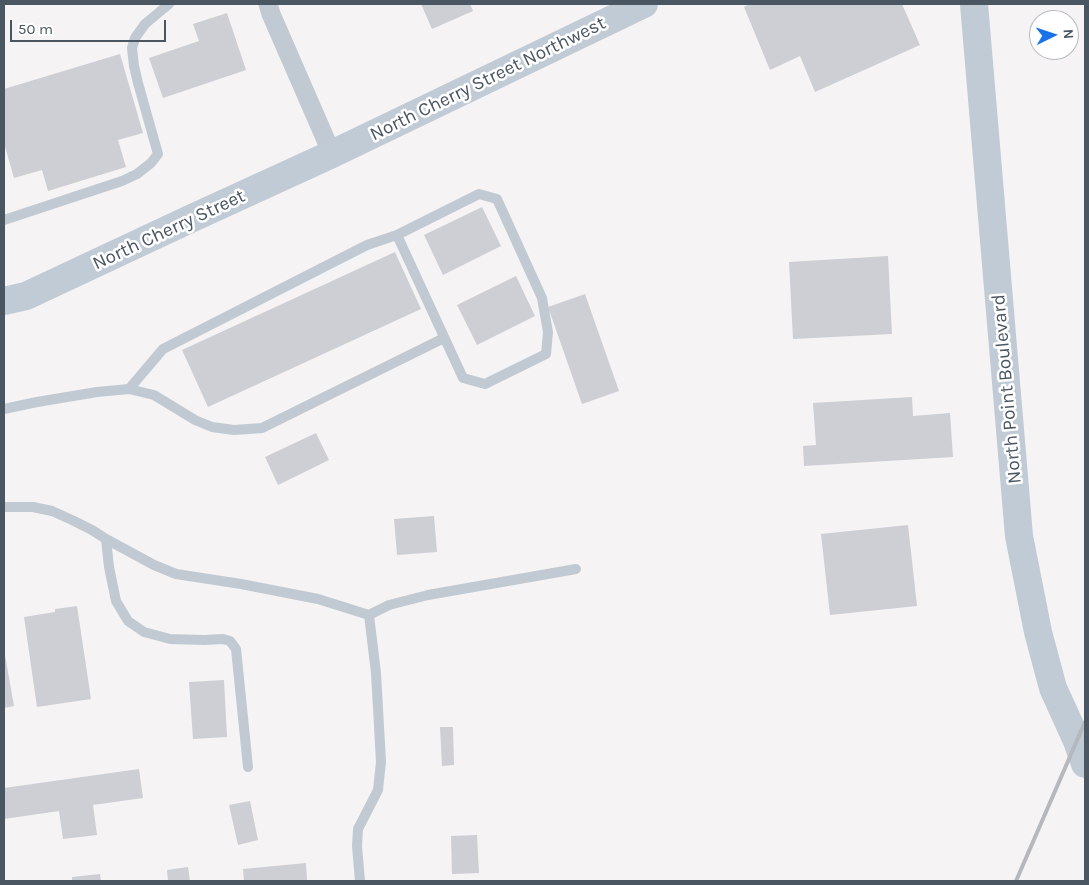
<!DOCTYPE html>
<html>
<head>
<meta charset="utf-8">
<style>
	body { margin:0 }
	#map { position:relative; width:1089px; height:885px; overflow:hidden; background:#f5f3f3; font-family:Karla,sans-serif }
	canvas { display:block }
	.frame { position:absolute; inset:0; border:5px solid #4a5661; pointer-events:none }
	.north { position:absolute; left:1029px; top:10px; width:50px; height:50px; box-sizing:border-box; background:#fff; border:1px solid #b7bbc0; border-radius:50%; rotate:86deg; font-size:14px; font-weight:700; line-height:20px; text-align:center; color:#4a5661 }
	.north::after { content:''; display:block; margin:auto; width:18px; height:22px; background:#1a73e8; clip-path:polygon(50% 0,100% 100%,50% 72%,0 100%) }
	.scale { position:absolute; left:10px; top:20px; width:156px; height:22px; box-sizing:border-box; border:2px solid #4a5661; border-top:0; padding-left:6px; font-size:15px; line-height:18px; white-space:nowrap; color:#4a5661; -webkit-text-stroke:4px #fff; paint-order:stroke }
</style>
</head>
<body>
<div id="map">
<canvas width="1089" height="885"></canvas>
<div class="frame"></div>
<div class="north">N</div>
<div class="scale">50 m</div>
</div>
<script>
const g = document.querySelector('canvas').getContext('2d');
g.lineJoin = 'round';
function fillPath(path, color) {
  g.fillStyle = color;
  g.fill(path, 'evenodd');
}
function shape(rows) {
  const path = new Path2D();
  for (const r of rows) {
    path.moveTo(r[0], r[1]);
    for (let i = 2; i < r.length; i += 2) path.lineTo(r[i], r[i + 1]);
  }
  return path;
}
function trace(path, color, width, dash) {
  g.strokeStyle = color;
  g.lineWidth = width;
  g.lineCap = dash ? 'butt' : 'round';
  g.setLineDash(dash || []);
  g.stroke(path);
}
function write(font, color, halo, rows, align = 'center') {
  g.font = font + ' Karla,sans-serif';
  g.lineWidth = 5;
  g.setLineDash([]);
  g.textBaseline = 'middle';
  g.strokeStyle = halo;
  g.fillStyle = color;
  for (const [text, x, y, turn = 0] of rows) {
    g.save();
    g.translate(x, y);
    g.rotate((+turn || 0) * Math.PI / 180);
    g.textAlign = isNaN(turn) ? turn : align;
    if (halo) g.strokeText(text, 0, 0);
    g.fillText(text, 0, 0);
    g.restore();
  }
}
const building = shape([
	[421,4,470,4,473,11,432,29],
	[750,4,902,4,920,45,815,92,800,56,770,70,744,7],
	[227,13,246,70,163,98,149,58,199,41,193,24],
	[120,54,143,133,118,140,126,167,48,191,42,170,14,178,4,143,4,89],
	[482,207,501,246,443,275,424,235],
	[395,252,421,309,208,407,182,350],
	[888,256,892,334,793,339,789,262],
	[516,276,535,316,477,345,457,305],
	[585,294,619,391,582,404,548,307],
	[912,397,913,416,950,413,953,457,804,466,803,446,816,445,813,403],
	[316,433,329,460,278,485,265,457],
	[434,516,437,552,397,555,394,519],
	[908,525,917,606,830,615,821,534],
	[77,606,91,699,37,707,24,617,55,612,55,609],
	[4,655,5,655,14,706,4,708],
	[224,680,227,737,193,739,189,682],
	[440,727,453,727,454,765,442,766],
	[139,769,143,798,93,805,97,835,63,839,59,811,4,819,4,788],
	[250,801,258,840,238,845,229,805],
	[477,835,479,873,452,874,451,836],
	[306,863,307,881,244,881,243,869],
	[188,867,190,881,168,881,167,870],
	[100,874,101,881,72,881,72,877]
]);
const service = shape([
	[479,194,497,199,542,298,548,332,546,354,485,384,463,378,397,235,479,194],
	[4,220,122,181,137,174,151,163,158,154,138,83,134,66,132,48,135,38,145,24,169,4],
	[129,389,163,349,367,245,397,235],
	[4,409,37,402,97,392,129,389,154,395,195,420,212,427,234,430,262,428,444,338],
	[4,507,33,507,52,511,72,520,92,530,106,539,154,565,176,574,241,584,318,599,369,615,376,673,381,762,378,790,358,829,357,846,360,881],
	[106,539,109,567,116,601,128,621,144,632,170,639,204,640,223,639,230,641,236,649,248,767],
	[369,615,389,605,428,595,576,569]
]);
const minor = shape([
	[268,4,271,14,332,154]
]);
const secondary = shape([
	[974,4,1019,536,1038,632,1053,688,1077,741,1085,764],
	[4,301,26,296,188,220,332,154,644,4]
]);
const rail = shape([
	[1016,881,1085,722]
]);
const streetNames = [
	["North Cherry Street Northwest",488,79,-26],
	["North Cherry Street",169,230,-25],
	["North Point Boulevard",1007,389,-95]
];
fillPath(building, '#cdcfd5');
trace(service, '#c1cad2', 10);
trace(minor, '#c1cad2', 19);
trace(secondary, '#c1cbd6', 28);
trace(rail, '#b5b8bd', 4);
write('19px', '#4a5661', '#fff', streetNames);
</script>
</body>
</html>
